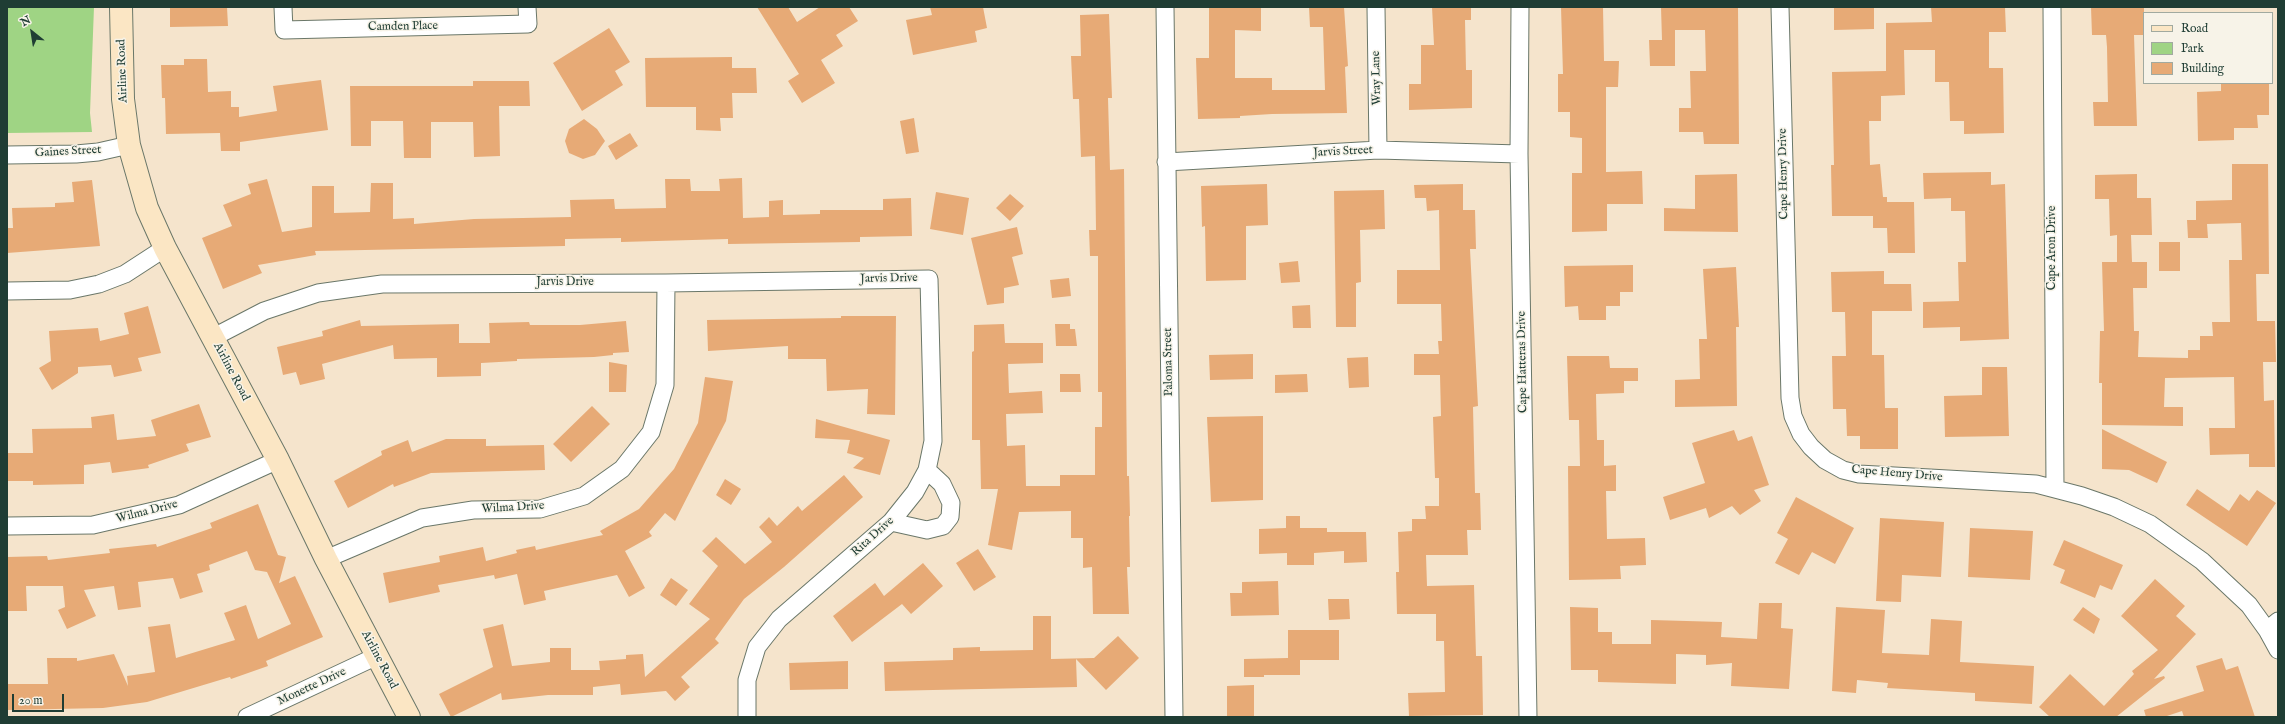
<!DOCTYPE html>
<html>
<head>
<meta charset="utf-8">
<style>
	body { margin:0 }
	#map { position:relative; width:2285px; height:724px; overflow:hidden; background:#f5e4cc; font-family:"IM FELL English",serif }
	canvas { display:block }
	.frame { position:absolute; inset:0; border:8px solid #1f3d34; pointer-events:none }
	.legend { position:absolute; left:2143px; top:12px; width:130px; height:72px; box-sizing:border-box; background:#f7f3e8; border:1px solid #a1aaa0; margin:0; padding:5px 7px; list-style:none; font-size:12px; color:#1f3d34 }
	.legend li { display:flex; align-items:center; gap:8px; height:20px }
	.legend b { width:20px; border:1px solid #a1aaa0 }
	.north { position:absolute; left:12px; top:12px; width:40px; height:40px; -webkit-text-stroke:3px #f7f3e8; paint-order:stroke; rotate:330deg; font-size:11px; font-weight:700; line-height:16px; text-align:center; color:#1f3d34 }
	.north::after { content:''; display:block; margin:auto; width:14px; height:18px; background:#1f3d34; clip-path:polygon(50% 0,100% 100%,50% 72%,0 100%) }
	.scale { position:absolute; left:12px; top:694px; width:52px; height:18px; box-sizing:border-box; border:2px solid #1f3d34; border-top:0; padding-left:5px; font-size:12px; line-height:14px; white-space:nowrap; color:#1f3d34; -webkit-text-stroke:3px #f7f3e8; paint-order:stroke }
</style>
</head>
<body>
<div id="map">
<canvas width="2285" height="724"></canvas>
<div class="frame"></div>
<ul class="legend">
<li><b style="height:5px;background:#fbe6c4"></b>Road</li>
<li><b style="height:11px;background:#9fd484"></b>Park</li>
<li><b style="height:11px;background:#e7aa76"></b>Building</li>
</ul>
<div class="north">N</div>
<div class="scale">20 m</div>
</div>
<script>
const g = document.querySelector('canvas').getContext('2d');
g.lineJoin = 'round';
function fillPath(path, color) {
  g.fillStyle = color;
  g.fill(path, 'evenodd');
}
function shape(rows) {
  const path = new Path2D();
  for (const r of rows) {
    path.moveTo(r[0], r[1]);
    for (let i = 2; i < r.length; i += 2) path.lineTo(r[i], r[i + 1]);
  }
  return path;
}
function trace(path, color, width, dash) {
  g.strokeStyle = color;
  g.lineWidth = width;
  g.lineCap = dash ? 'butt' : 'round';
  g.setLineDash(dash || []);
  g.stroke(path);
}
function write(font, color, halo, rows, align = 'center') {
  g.font = font + ' "IM FELL English",serif';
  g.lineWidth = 3;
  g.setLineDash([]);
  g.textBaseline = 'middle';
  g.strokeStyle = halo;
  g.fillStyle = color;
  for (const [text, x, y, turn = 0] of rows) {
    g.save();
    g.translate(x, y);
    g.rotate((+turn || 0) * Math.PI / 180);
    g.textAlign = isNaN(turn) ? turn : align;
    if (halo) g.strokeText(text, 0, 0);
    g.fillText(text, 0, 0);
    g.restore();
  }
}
const green = shape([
	[7,7,94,7,90,113,92,132,7,133]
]);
const building = shape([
	[170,7,227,7,228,26,170,27],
	[757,7,788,7,797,22,820,7,849,7,858,21,836,35,843,46,821,60,835,83,802,103,788,81,799,74],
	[930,7,983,7,987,28,975,31,977,42,913,55,906,20,932,15],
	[1209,7,1261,7,1261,31,1235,30,1235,78,1272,78,1272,90,1325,90,1323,27,1310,27,1309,7,1344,7,1348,66,1345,67,1347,113,1272,114,1240,116,1240,118,1198,119,1196,58,1209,58],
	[1432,7,1471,7,1471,20,1465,20,1466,70,1472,70,1472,108,1409,110,1409,84,1421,84,1421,45,1434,45],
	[1561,7,1603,7,1604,61,1619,61,1618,87,1606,87,1606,172,1642,171,1643,204,1607,204,1607,231,1572,232,1572,173,1582,173,1582,138,1570,137,1570,112,1558,112,1558,74,1563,74],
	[1661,7,1738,7,1739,144,1704,144,1703,132,1679,132,1679,108,1691,108,1690,71,1706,71,1705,30,1675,30,1675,66,1650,66,1649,40,1662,40],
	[1834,7,1874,7,1874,29,1834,30],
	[1931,7,2005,7,2006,32,1989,32,1989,68,2003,68,2004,133,1964,134,1964,121,1950,121,1949,82,1935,82,1935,50,1904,50,1905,95,1881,96,1881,121,1869,121,1870,165,1880,164,1883,197,1887,197,1887,202,1914,202,1915,253,1888,253,1887,228,1873,228,1873,216,1832,216,1831,165,1834,165,1832,72,1886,71,1886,23,1932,22],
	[2091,7,2144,7,2144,35,2134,35,2137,126,2094,126,2093,102,2108,102,2107,47,2106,35,2092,35],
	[1109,14,1112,98,1108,98,1110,170,1124,169,1127,476,1129,476,1130,516,1129,516,1130,567,1127,567,1129,614,1093,614,1092,567,1083,568,1083,538,1071,538,1071,511,1019,512,1012,550,988,545,998,489,981,489,980,440,972,440,972,352,974,351,974,325,1004,324,1005,343,1043,343,1043,363,1008,364,1009,393,1042,391,1043,413,1006,414,1007,446,1025,445,1026,486,1060,486,1060,475,1095,475,1095,427,1102,427,1102,392,1098,392,1098,256,1090,256,1089,230,1096,230,1095,156,1081,157,1079,99,1073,99,1071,56,1081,56,1080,15],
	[609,28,630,62,615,71,623,85,582,111,553,63],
	[732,57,732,68,756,68,757,93,732,93,733,118,720,118,721,131,696,130,696,107,646,107,645,58],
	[184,59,207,59,208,92,231,91,231,107,239,107,239,117,277,111,273,86,321,80,328,130,240,142,240,151,221,151,220,133,166,134,165,98,162,98,161,65,184,65],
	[473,81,529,81,530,106,499,106,500,156,474,157,473,122,431,122,431,158,404,158,403,121,371,121,371,146,351,146,350,86,473,86],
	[2221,83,2269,83,2269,115,2257,115,2258,128,2234,128,2234,140,2198,141,2197,92,2221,91],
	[914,118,919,152,906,154,900,121],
	[584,119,597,129,605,141,595,155,583,159,569,153,565,141,569,129],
	[630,133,638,146,616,160,608,146],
	[2232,164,2268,164,2269,274,2256,274,2257,321,2275,321,2276,362,2263,362,2264,401,2274,400,2275,467,2249,467,2249,454,2210,455,2209,428,2235,428,2234,377,2165,378,2164,407,2183,407,2183,426,2102,425,2102,383,2099,383,2100,331,2104,331,2102,262,2117,262,2117,235,2110,236,2109,199,2095,199,2095,175,2137,174,2137,198,2151,198,2152,235,2131,235,2132,262,2147,262,2147,288,2133,288,2134,331,2139,331,2138,357,2188,358,2188,350,2200,350,2200,336,2213,336,2212,322,2230,322,2229,260,2242,260,2241,223,2207,224,2208,238,2188,238,2187,220,2196,220,2196,201,2232,200],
	[1991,172,1991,185,2005,184,2009,339,1960,341,1960,327,1923,328,1923,302,1959,301,1958,262,1966,262,1965,211,1951,211,1951,198,1924,199,1923,173],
	[1737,174,1738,232,1664,231,1664,208,1695,209,1695,175],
	[742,178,743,218,769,217,769,201,783,200,783,215,820,214,820,210,883,210,883,199,911,198,912,236,860,237,860,242,728,244,728,239,621,242,621,238,565,239,565,246,315,251,316,255,258,265,262,273,223,289,202,238,232,226,223,205,251,194,248,184,267,179,282,232,312,227,312,186,334,186,334,213,370,212,371,183,393,183,393,219,414,218,414,224,474,219,571,217,570,200,614,199,615,209,666,208,665,179,690,179,691,191,720,191,719,179],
	[92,180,100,246,7,253,7,228,13,228,12,208,55,207,55,203,74,202,72,182],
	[1267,184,1268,225,1246,226,1246,280,1206,281,1205,226,1202,227,1201,186],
	[1463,184,1463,210,1475,210,1476,249,1470,249,1478,406,1473,407,1475,493,1480,493,1481,530,1467,530,1468,555,1426,555,1427,586,1474,585,1476,656,1482,656,1483,715,1409,716,1408,693,1445,692,1444,641,1436,641,1436,614,1397,614,1396,572,1399,572,1398,532,1412,531,1412,519,1426,519,1425,506,1439,506,1439,478,1435,478,1433,417,1441,416,1440,375,1414,375,1414,354,1439,354,1438,341,1442,341,1441,304,1397,304,1397,270,1440,270,1439,210,1427,211,1426,198,1415,198,1414,185],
	[1384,190,1385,229,1360,230,1361,282,1356,283,1356,327,1336,327,1334,191],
	[936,192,969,198,963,235,930,229],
	[1010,194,1024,206,1010,221,996,208],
	[1017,227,1023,254,1012,257,1019,285,1004,288,1004,303,987,305,971,238],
	[2159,242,2180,242,2180,271,2159,271],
	[1298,261,1300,282,1281,283,1279,263],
	[1633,265,1633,292,1620,292,1620,306,1606,306,1606,320,1579,320,1578,306,1565,307,1564,266],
	[1736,267,1739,327,1736,327,1737,406,1675,407,1675,380,1700,379,1699,339,1707,339,1703,269],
	[1884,271,1884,284,1911,284,1912,311,1872,311,1872,355,1884,355,1885,408,1898,408,1898,449,1860,449,1860,436,1847,436,1846,409,1833,409,1832,356,1846,356,1845,312,1832,312,1831,272],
	[1069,278,1071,296,1052,298,1050,280],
	[1310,305,1311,328,1293,328,1292,306],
	[148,306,161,353,138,358,142,371,114,377,111,365,78,367,78,373,52,390,39,368,51,361,49,331,98,328,100,341,129,334,124,313],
	[841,316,896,316,895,415,867,414,868,389,827,391,826,359,788,359,788,346,708,351,707,320,841,318],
	[360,320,361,326,459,324,459,343,490,343,489,323,529,322,530,325,580,325,626,321,629,352,613,353,613,355,594,357,517,359,517,361,481,363,481,376,437,377,437,358,394,359,393,345,322,364,325,379,300,385,296,372,283,375,277,347,323,336,322,331],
	[1055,324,1070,324,1070,329,1075,329,1077,346,1056,346],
	[1253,354,1253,379,1210,380,1209,355],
	[1567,356,1609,356,1610,368,1638,368,1638,381,1624,381,1624,393,1596,394,1597,440,1604,440,1604,466,1616,465,1616,491,1606,491,1607,539,1645,538,1646,565,1620,566,1621,579,1569,580,1568,466,1580,466,1579,420,1569,420],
	[1368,357,1369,387,1349,388,1347,358],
	[609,362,627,365,626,392,609,392],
	[1982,367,2007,367,2009,436,1945,437,1944,396,1982,395],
	[1060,374,1080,374,1081,392,1060,392],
	[1307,374,1308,392,1275,393,1275,375],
	[705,377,733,381,726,421,675,521,665,513,649,532,652,536,625,551,645,588,629,597,617,575,544,591,546,600,524,605,517,574,495,579,494,575,438,585,440,592,389,603,383,573,440,562,439,556,483,547,486,561,517,553,516,550,535,546,536,550,603,535,600,531,639,509,674,469,698,423],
	[199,404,211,437,186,444,189,451,148,465,149,468,112,473,110,462,84,465,84,484,33,485,33,481,7,481,7,453,33,453,32,429,92,428,91,417,114,414,117,440,156,436,151,420],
	[592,406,610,424,571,462,553,444],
	[1263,416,1263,500,1211,502,1207,417],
	[816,419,890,440,880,475,853,468,864,458,847,453,850,440,815,438],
	[2102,429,2167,462,2157,483,2129,470,2102,469],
	[1734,430,1738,441,1752,436,1769,485,1754,490,1761,501,1740,515,1732,506,1709,518,1706,508,1670,520,1663,497,1705,483,1692,443],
	[446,439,486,439,486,446,544,445,545,470,431,473,394,487,393,484,348,508,334,481,382,455,381,451,408,440,412,452],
	[844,475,863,497,784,567,744,599,715,639,719,643,681,677,690,687,675,701,666,691,621,695,620,684,593,687,593,695,548,695,502,700,501,693,451,717,439,694,493,667,483,629,503,624,512,666,550,662,550,648,571,648,571,670,600,670,599,661,626,659,626,655,643,654,645,677,710,619,689,604,718,566,702,551,716,537,745,564,772,542,759,527,769,517,777,526,798,506,802,511],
	[725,479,741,489,731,505,716,495],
	[2197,489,2229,511,2240,494,2249,501,2257,490,2276,503,2247,546,2186,505],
	[1796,497,1854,528,1835,564,1812,552,1799,575,1775,563,1788,539,1777,533],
	[258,504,278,555,286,557,279,583,295,576,323,637,266,661,268,666,231,679,230,677,147,702,103,708,7,710,7,684,48,684,47,658,77,658,77,661,114,654,128,686,127,676,155,672,148,627,170,624,176,658,235,640,224,613,246,605,258,639,291,624,267,572,255,570,247,551,209,565,210,570,197,574,203,592,180,599,173,578,138,582,141,607,118,610,114,586,84,590,96,616,67,629,58,610,65,607,63,586,26,586,27,611,7,611,7,557,47,556,48,560,110,553,109,549,156,544,157,547,212,528,210,523],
	[1286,516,1300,516,1300,528,1327,528,1327,532,1366,532,1367,562,1344,563,1344,551,1314,553,1314,565,1287,565,1287,553,1259,554,1259,529,1286,528],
	[1880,518,1944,522,1941,577,1902,575,1901,602,1876,601],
	[1970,528,2033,531,2030,580,1968,577],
	[2064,540,2123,565,2112,590,2100,585,2095,598,2060,583,2065,570,2053,565],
	[978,549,996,577,974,591,956,563],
	[923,563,943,586,911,614,902,604,852,642,833,616,875,583,884,596],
	[671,578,688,590,676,606,660,595],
	[2155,579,2185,606,2176,616,2196,634,2154,679,2164,676,2165,678,2116,717,2050,717,2039,707,2070,674,2104,706,2134,674,2132,671,2158,650,2121,616],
	[1278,581,1279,615,1231,616,1230,593,1242,593,1242,582],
	[1328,599,1349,599,1350,619,1329,620],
	[1759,603,1782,603,1781,628,1793,629,1789,689,1731,686,1732,663,1706,665,1706,655,1676,654,1676,684,1598,682,1598,670,1571,670,1570,607,1598,608,1598,632,1612,632,1612,644,1651,644,1651,620,1722,622,1721,637,1757,639],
	[1836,607,1885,610,1882,653,1929,655,1931,619,1962,621,1960,662,2034,666,2032,704,1975,701,1975,693,1887,688,1888,683,1857,680,1856,693,1832,691],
	[2083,607,2100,619,2094,634,2073,620],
	[1033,616,1051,616,1051,659,1094,658,1118,636,1139,658,1106,690,1076,659,1077,687,885,691,884,662,953,660,953,648,980,647,980,651,1033,650],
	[1288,630,1339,630,1339,660,1300,660,1300,675,1264,675,1264,677,1244,677,1244,659,1288,658],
	[2222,658,2226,670,2238,666,2255,717,2184,717,2182,711,2164,717,2146,717,2144,710,2204,691,2196,666],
	[848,661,848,689,790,690,789,663],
	[1254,685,1254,717,1227,717,1227,686]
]);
const street = shape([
	[283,7,284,30,528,24,527,7],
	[1165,7,1174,717],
	[1376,7,1378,150],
	[1520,7,1519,154,1528,717],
	[1780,7,1790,398,1793,416,1801,434,1811,447,1825,460,1843,470,1859,474,2036,484,2082,496,2114,507,2150,524,2202,561,2249,605,2267,630,2278,650],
	[2052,7,2055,488],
	[7,155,76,154,98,152,129,145],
	[1166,162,1378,150,1519,154],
	[7,291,70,290,99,284,125,274,165,248],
	[212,338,264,311,318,293,382,284,666,283,929,279,933,441,927,470,915,492,891,522,779,619,757,647,747,680,747,717],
	[891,522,927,530,943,526,950,517,951,503,942,484,927,470],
	[7,526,93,525,179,505,278,460],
	[326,559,422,518,473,510,540,509,584,496,622,469,651,432,665,385,666,283],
	[2267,630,2278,621],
	[247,717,377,656]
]);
const secondary = shape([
	[121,7,123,99,129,145,147,208,165,248,278,460,326,559,409,717]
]);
const streetNames = [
	["Camden Place",403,27,-1],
	["Airline Road",123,71,-92],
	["Wray Lane",1377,78,-91],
	["Gaines Street",68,152,-3],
	["Jarvis Street",1343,152,-3],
	["Cape Henry Drive",1784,174,-91],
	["Cape Aron Drive",2053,248,-90],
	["Jarvis Drive",889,279,-1],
	["Jarvis Drive",565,283],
	["Paloma Street",1169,362,-91],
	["Cape Hatteras Drive",1523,362,-91],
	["Airline Road",231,372,62],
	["Cape Henry Drive",1897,474,5],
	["Wilma Drive",513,508,-3],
	["Wilma Drive",147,512,-14],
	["Rita Drive",873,537,-42],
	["Airline Road",379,660,62],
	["Monette Drive",312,687,-25]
];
fillPath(green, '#9fd484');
fillPath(building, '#e7aa76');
trace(street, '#6a7769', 19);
trace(secondary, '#6a7769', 24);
trace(street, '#fff', 17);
trace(secondary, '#fbe6c4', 22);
write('12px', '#1f3d34', '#f7f3e8', streetNames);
</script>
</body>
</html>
